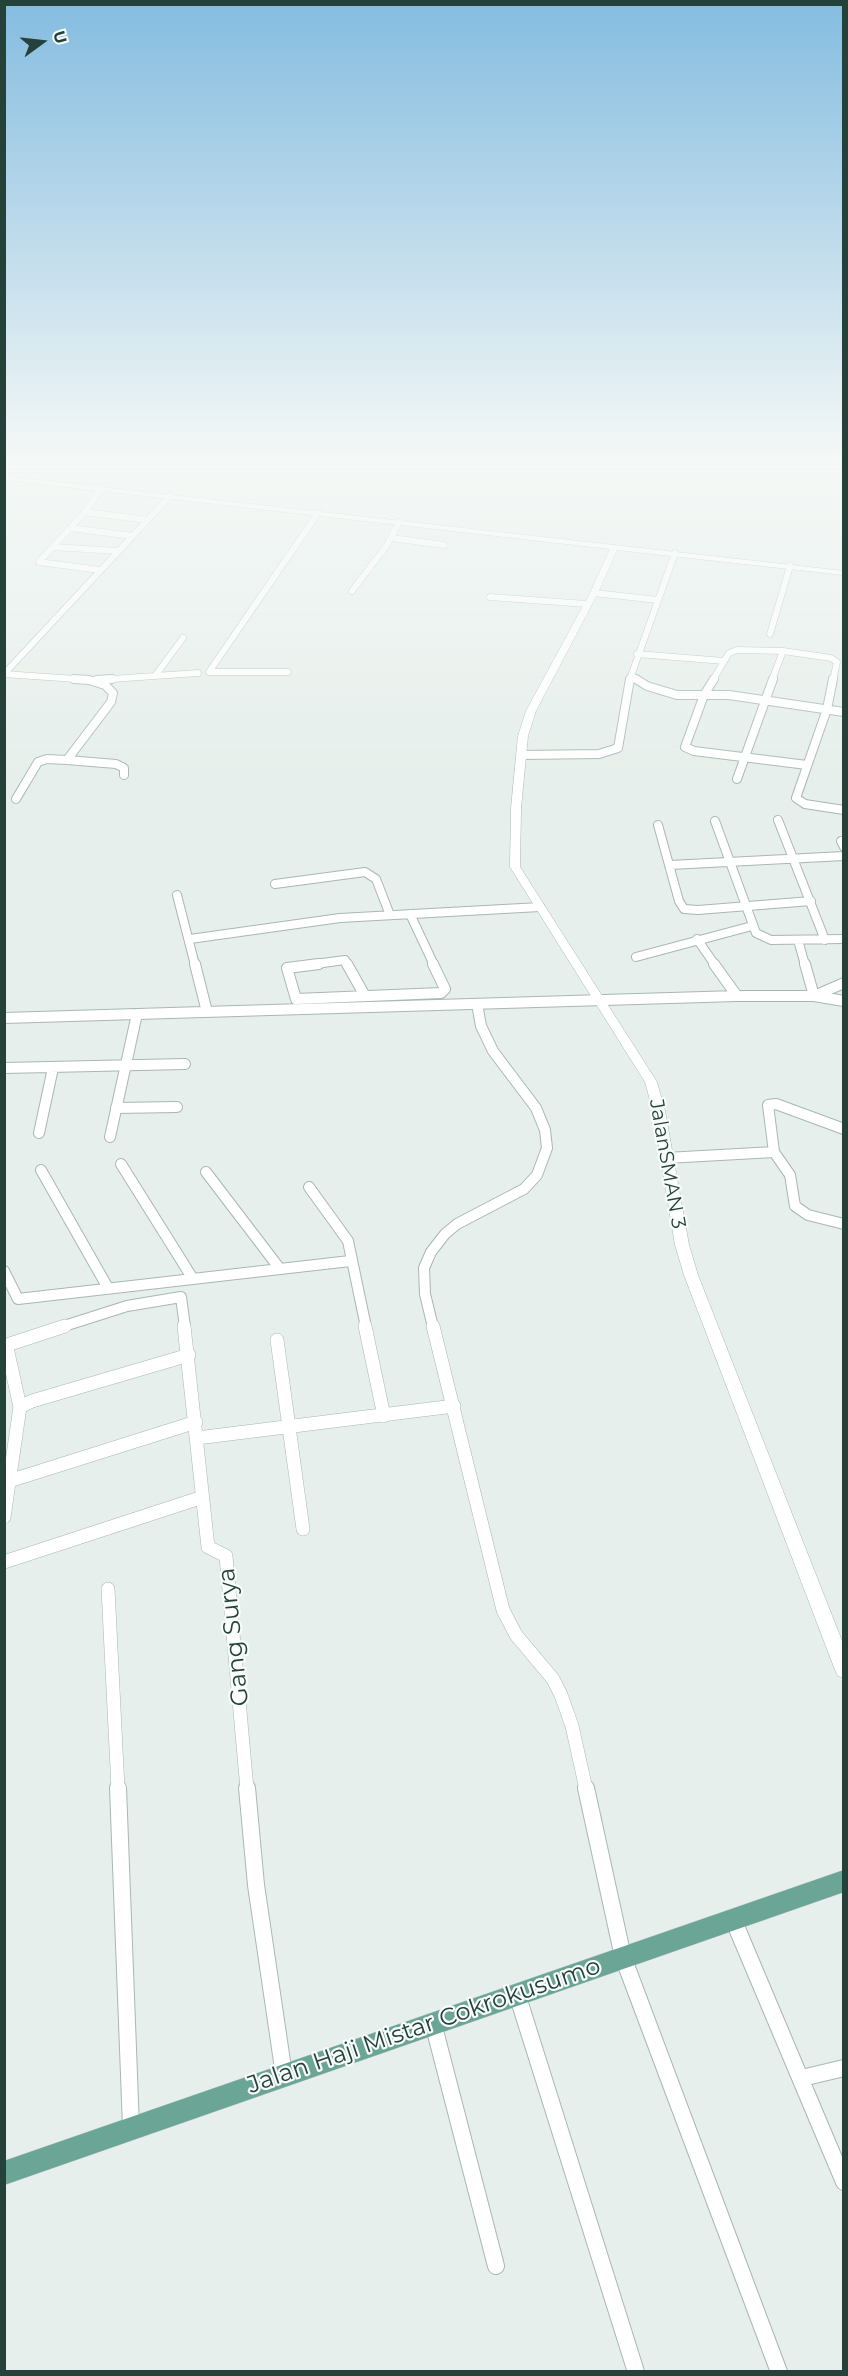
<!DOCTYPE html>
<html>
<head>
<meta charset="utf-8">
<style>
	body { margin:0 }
	#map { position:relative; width:848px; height:2376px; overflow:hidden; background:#e6efeb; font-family:Montserrat,sans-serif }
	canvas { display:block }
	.frame { position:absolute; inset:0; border:6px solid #24423a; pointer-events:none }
	.north { position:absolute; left:12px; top:12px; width:60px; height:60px; -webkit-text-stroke:4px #f7fbf9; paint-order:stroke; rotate:75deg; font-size:16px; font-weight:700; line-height:24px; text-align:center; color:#24423a }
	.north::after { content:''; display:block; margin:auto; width:21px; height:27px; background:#24423a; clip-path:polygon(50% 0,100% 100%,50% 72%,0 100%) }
</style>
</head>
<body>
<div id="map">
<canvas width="848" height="2376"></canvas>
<div class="frame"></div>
<div class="north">U</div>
</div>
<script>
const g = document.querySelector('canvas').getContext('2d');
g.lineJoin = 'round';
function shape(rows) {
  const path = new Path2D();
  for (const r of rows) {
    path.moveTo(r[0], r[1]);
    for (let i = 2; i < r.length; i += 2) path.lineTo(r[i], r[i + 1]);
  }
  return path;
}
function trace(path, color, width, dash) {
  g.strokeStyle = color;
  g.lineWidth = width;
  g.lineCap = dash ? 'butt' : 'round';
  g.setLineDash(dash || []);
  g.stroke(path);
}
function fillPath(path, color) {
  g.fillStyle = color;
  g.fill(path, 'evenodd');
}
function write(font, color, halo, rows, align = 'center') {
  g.font = font + ' Montserrat,sans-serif';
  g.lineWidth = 4.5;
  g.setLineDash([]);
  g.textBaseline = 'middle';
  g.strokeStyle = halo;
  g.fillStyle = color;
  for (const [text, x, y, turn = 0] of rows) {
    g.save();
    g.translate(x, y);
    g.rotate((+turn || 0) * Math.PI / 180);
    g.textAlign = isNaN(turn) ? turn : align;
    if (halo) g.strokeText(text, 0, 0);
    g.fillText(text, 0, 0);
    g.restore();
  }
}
const streetFar4 = shape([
	[85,512,147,520],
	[70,528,133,536],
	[391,538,444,545],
	[54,547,118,551],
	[100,570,39,562,85,512,101,488],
	[352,591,387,545,399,522],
	[594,593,658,600],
	[490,597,587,604],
	[770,634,790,566],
	[637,654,724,661],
	[209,672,318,513],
	[209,672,288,672],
	[4,674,90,680],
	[4,674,170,496],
	[155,676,183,638],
	[97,680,198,673],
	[630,680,631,676],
	[638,680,631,676,675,553],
	[713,680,729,653,737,650,783,651,831,658,837,662,833,680],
	[772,680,783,651]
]);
const streetFar3 = shape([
	[636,679,647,686,677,695,729,695,844,712],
	[714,679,704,695,685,747,694,751,807,765],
	[833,679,827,709,796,798,805,804,844,810],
	[97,680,112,679],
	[522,755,599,754,618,748,630,679],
	[67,760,116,764,124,768,124,775],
	[737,779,773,679],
	[16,799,38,762,47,759,67,760,111,702,113,693,105,685,89,680,74,679],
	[778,820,825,940],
	[715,821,756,933,771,940,844,939],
	[658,825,679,901,684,909,698,910,811,901],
	[841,841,844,847],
	[670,865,844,856],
	[275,884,365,872,376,879,390,915],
	[177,895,195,965],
	[410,914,434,965],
	[190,939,340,918,540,907],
	[697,939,715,965],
	[798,940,805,965],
	[636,957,752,926],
	[308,965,345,960,348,965]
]);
const streetFar2 = shape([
	[195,964,207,1012],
	[319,964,287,968,296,999,441,993,445,989,433,964],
	[347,964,365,996],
	[714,964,737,996],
	[805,964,814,996,844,983],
	[4,1018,737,996,814,996,844,1001],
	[4,1068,185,1064],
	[116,1108,177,1107],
	[844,1129,776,1104,768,1105,774,1152,790,1175,795,1206,808,1215,844,1224],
	[39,1133,53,1068],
	[110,1137,137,1014],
	[666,1158,774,1152],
	[121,1164,193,1279],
	[41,1170,108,1288],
	[206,1172,280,1269],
	[309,1187,348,1241,366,1327],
	[4,1271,18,1299,350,1261],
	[61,1327,127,1306,181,1297,185,1327],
	[433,1327,425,1294,424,1268,431,1252,445,1234,457,1224,524,1189,537,1175,547,1148,545,1130,536,1108,493,1051,481,1026,477,1004]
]);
const streetFar1 = shape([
	[184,1326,208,1547,226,1556,247,1789],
	[365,1326,384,1416],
	[433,1326,503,1610,516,1635,553,1679,561,1695,572,1726,586,1789],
	[277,1340,303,1529],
	[20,1407,7,1348,10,1344,65,1326],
	[197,1438,454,1406],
	[9,1481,196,1422],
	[4,1517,20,1407,32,1401,189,1355],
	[4,1562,203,1497],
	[108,1589,118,1789]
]);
const street = shape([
	[118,1788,131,2127],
	[247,1788,256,1885,284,2075],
	[586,1788,623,1957,779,2372],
	[733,1919,844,2182],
	[517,1994,636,2372],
	[433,2023,496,2266],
	[802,2078,844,2068]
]);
const secondary = shape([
	[4,476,844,571,844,575,617,550,598,593,536,711,528,736,521,808,520,867,657,1082,665,1111,689,1245,698,1275,844,1646,844,1678,838,1676,835,1670,684,1275,675,1245,653,1111,645,1082,510,867,511,808,518,736,526,711,590,593,610,549,4,480,4,476]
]);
const primary = shape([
	[844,1870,844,1892,4,2185,4,2161,844,1870]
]);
const streetNames = [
	["JalanSMAN 3",667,1164,80]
];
const nearStreetnames = [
	["Gang Surya",234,1637,-96],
	["Jalan Haji Mistar Cokrokusumo",424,2026,-19]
];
trace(streetFar4, '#a8b8b2', 7);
trace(streetFar3, '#a8b8b2', 10);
trace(streetFar2, '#a8b8b2', 12);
trace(streetFar1, '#a8b8b2', 14);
trace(street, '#a8b8b2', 18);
trace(secondary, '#a4bbb3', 1);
trace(primary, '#c2cac8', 1);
trace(streetFar4, '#fff', 6);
trace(streetFar3, '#fff', 8);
trace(streetFar2, '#fff', 10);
trace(streetFar1, '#fff', 13);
trace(street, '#fff', 16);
fillPath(secondary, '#fff');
fillPath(primary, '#6aa596');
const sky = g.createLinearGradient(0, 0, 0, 789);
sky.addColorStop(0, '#84bce0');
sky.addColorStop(0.58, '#f4f8f6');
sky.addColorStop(1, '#f4f8f600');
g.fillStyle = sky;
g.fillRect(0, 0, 848, 789);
write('20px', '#24423a', '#f7fbf9', streetNames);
write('24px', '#24423a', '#f7fbf9', nearStreetnames);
</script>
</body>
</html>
